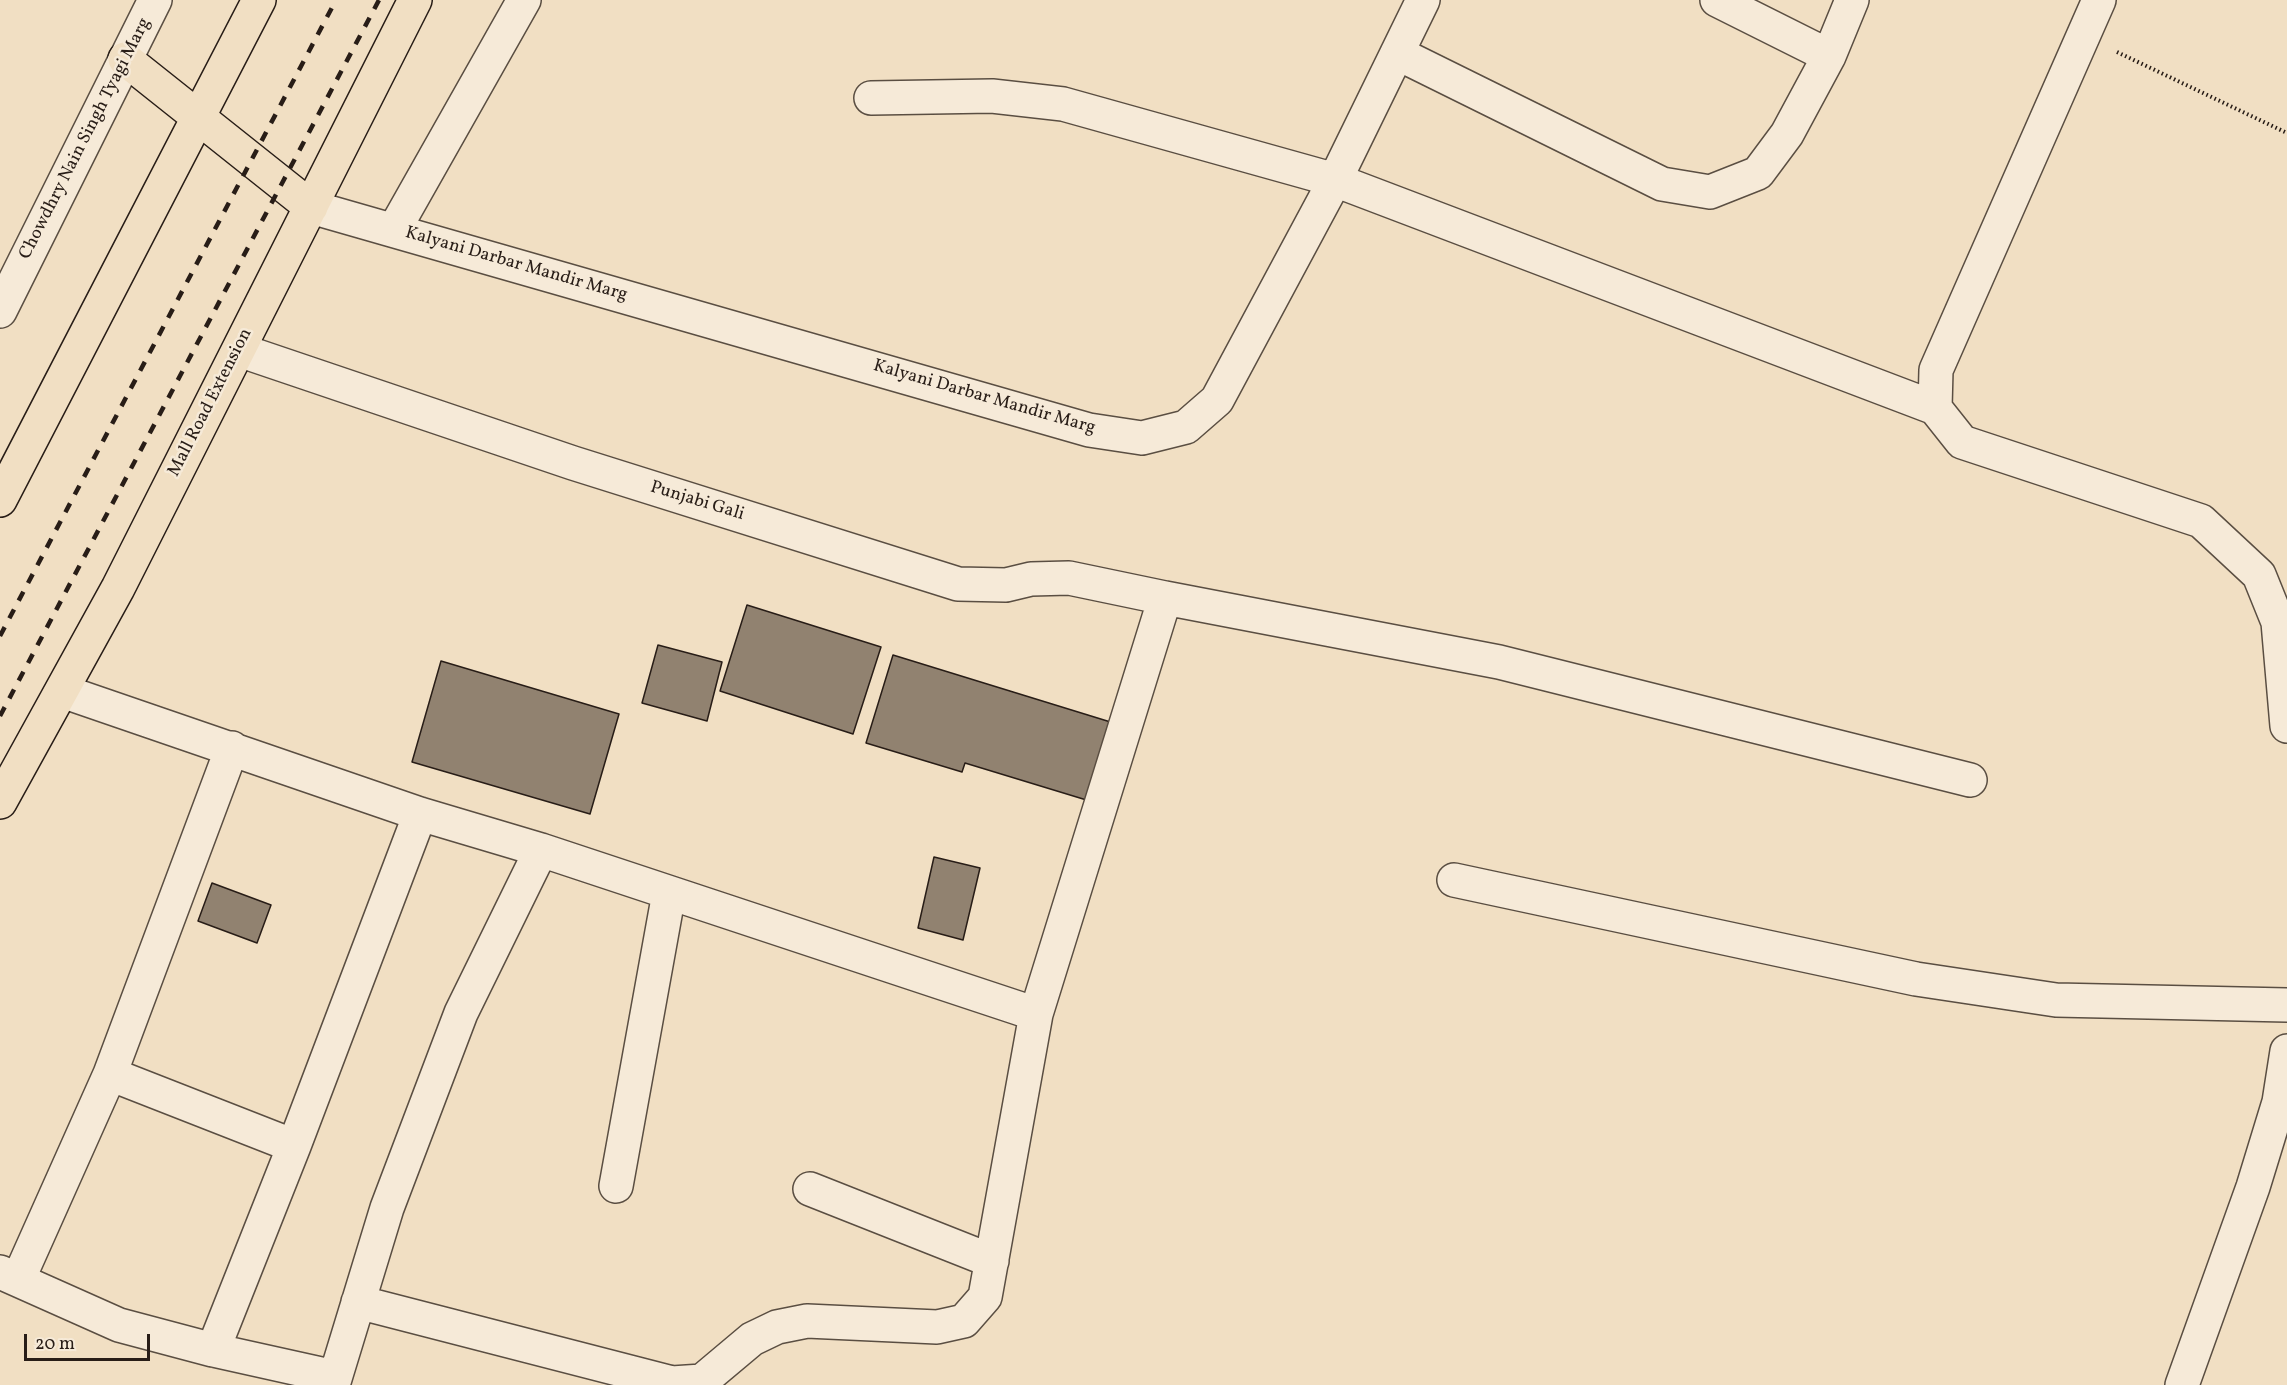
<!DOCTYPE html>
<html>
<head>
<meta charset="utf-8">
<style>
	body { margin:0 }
	#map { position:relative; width:2287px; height:1385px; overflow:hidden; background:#f1dfc3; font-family:Vollkorn,serif }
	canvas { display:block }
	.scale { position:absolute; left:24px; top:1334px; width:126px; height:27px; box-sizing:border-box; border:3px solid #281d17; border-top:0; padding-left:8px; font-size:18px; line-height:21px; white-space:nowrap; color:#281d17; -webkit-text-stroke:4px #f6ead8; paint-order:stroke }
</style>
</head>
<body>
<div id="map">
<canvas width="2287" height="1385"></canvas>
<div class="scale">20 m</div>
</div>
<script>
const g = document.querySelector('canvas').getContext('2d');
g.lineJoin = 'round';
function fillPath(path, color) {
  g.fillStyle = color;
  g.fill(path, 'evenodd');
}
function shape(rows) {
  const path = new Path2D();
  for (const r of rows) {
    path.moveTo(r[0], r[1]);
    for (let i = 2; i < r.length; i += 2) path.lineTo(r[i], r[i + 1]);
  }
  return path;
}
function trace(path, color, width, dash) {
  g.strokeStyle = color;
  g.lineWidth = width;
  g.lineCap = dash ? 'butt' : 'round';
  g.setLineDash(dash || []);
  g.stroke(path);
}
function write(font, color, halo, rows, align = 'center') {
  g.font = font + ' Vollkorn,serif';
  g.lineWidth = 5;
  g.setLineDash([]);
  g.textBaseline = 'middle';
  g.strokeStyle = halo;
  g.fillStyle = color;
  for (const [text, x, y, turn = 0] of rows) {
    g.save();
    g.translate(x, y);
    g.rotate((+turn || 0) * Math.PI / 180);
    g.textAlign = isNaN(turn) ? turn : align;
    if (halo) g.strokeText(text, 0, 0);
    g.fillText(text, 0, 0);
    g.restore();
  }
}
const building = shape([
	[747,605,881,647,853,734,720,691,747,605],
	[658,645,722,662,707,721,642,703,658,645],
	[893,655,1117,724,1093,802,965,763,962,772,866,743,893,655],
	[441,661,619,714,590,814,412,762,441,661],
	[934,857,980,868,963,940,918,928,934,857],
	[212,883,271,905,257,943,198,921,212,883]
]);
const path = shape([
	[2117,52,2287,133]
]);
const minor = shape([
	[1717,0,1829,56],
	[1397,53,1662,184,1710,192,1758,173,1787,134,1829,56,1852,0],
	[871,98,992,96,1063,104,1335,180,1935,408,1962,442,2201,521,2259,575,2278,622,2287,726],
	[311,207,1089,430,1142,438,1186,427,1217,400,1335,180,1423,0],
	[394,230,524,0],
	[0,311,155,0],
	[239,350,573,463,958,584,1006,585,1031,579,1069,578,1165,598],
	[1935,408,1936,370,2099,0],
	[62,691,420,814,541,850,1036,1014,1165,598,1499,662,1970,780],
	[1454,880,1916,979,2056,1000,2287,1005],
	[110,1074,294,1146],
	[616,1186,669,893],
	[810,1189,992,1261],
	[0,1272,119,1325,213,1350,335,1377],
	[18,1280,110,1074,232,748],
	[358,1302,672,1383,702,1381,752,1339,777,1327,807,1321,937,1327,964,1321,985,1297,1036,1014],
	[213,1350,294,1146,420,814],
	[333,1385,387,1208,461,1013,541,850],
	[2182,1385,2253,1187,2279,1102,2287,1051]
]);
const major = shape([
	[125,59,311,207],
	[0,500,259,0],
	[0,802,118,588,415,0]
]);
const rail = shape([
	[0,636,336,0],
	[0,716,379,0]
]);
const streetNames = [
	["Chowdhry Nain Singh Tyagi Marg",86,139,-63],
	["Kalyani Darbar Mandir Marg",516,265,16],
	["Kalyani Darbar Mandir Marg",984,398,16],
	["Mall Road Extension",211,403,-63],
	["Punjabi Gali",697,502,17]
];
fillPath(building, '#918270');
trace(building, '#281d17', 1.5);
trace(minor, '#5a4e42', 36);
trace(major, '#281d17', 36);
trace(path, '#281d17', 4, [1.5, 3]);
trace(minor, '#f6ead8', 33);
trace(major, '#f1dfc3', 33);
trace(rail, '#281d17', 4.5, [10, 10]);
write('18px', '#281d17', '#f6ead8', streetNames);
</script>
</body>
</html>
